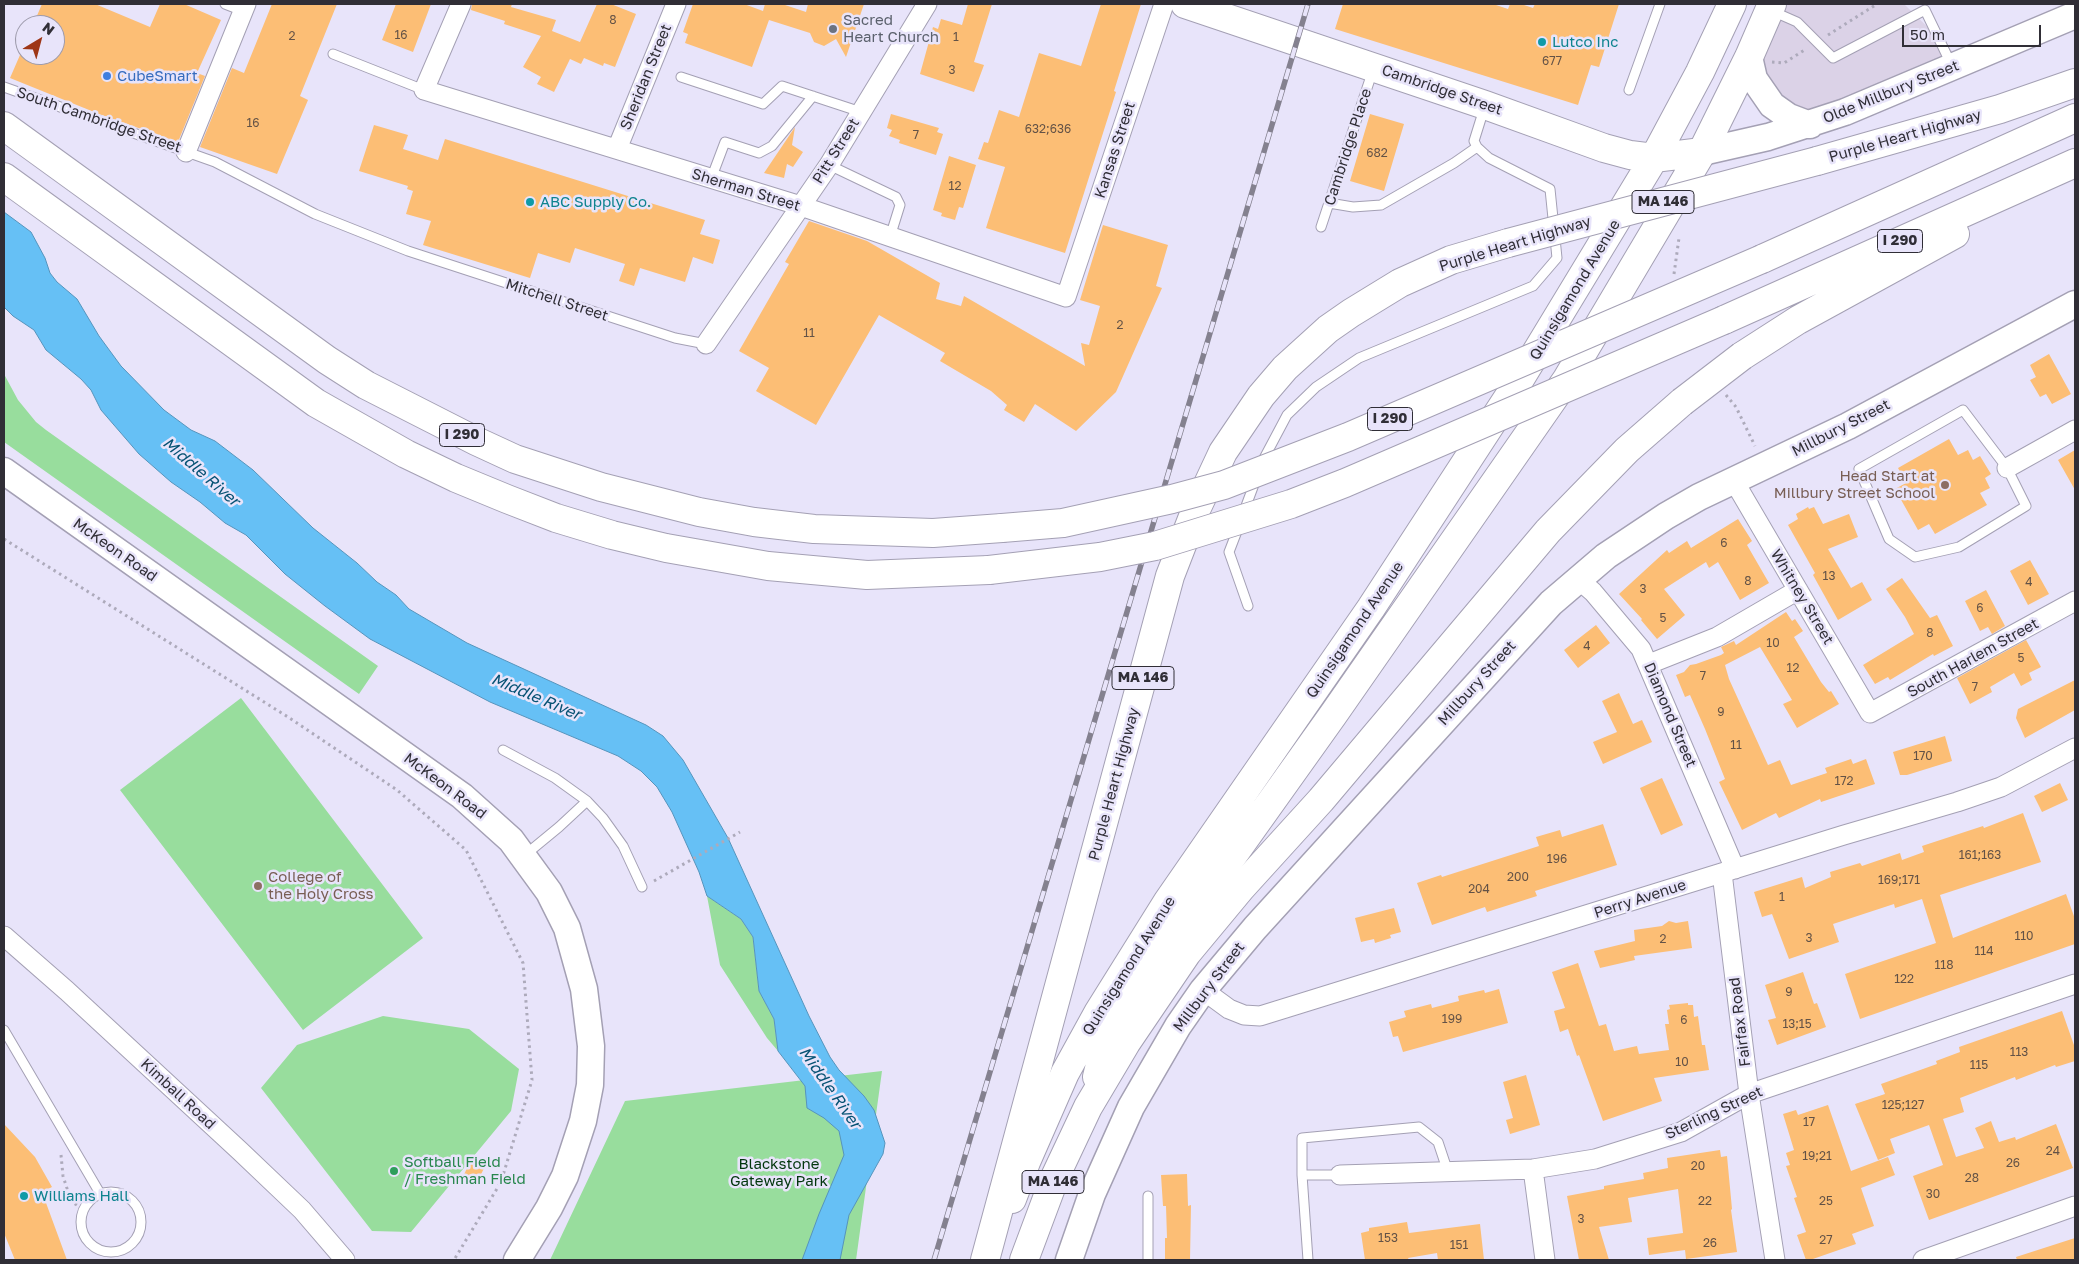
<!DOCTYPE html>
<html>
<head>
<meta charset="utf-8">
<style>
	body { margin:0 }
	#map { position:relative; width:2079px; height:1264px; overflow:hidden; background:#e8e4fa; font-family:"Golos Text",sans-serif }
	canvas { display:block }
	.frame { position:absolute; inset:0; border:5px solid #302e36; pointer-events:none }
	.north { position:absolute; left:15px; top:15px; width:50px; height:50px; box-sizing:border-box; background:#e8e4fa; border:1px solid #9e9bac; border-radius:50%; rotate:37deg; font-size:14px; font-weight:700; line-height:20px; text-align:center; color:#302e36 }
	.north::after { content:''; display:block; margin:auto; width:18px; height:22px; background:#9e3617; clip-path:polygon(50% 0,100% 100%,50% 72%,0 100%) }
	.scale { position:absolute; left:1902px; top:25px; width:139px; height:22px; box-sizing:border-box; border:2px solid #302e36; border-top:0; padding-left:6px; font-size:15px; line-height:18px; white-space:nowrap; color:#302e36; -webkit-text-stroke:4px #e8e4fa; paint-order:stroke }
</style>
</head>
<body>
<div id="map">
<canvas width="2079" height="1264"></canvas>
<div class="frame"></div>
<div class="north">N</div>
<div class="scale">50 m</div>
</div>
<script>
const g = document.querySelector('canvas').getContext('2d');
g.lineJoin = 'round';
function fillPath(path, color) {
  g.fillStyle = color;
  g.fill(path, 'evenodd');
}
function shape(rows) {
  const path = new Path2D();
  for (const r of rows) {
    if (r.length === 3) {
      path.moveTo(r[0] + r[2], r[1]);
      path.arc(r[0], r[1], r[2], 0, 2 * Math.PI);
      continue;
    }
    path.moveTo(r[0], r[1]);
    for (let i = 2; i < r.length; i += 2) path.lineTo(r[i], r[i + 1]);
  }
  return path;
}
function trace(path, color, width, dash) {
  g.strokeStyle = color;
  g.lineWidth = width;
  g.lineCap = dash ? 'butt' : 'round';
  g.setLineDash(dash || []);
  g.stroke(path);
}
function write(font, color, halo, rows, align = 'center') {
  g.font = font + ' "Golos Text",sans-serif';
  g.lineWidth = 5;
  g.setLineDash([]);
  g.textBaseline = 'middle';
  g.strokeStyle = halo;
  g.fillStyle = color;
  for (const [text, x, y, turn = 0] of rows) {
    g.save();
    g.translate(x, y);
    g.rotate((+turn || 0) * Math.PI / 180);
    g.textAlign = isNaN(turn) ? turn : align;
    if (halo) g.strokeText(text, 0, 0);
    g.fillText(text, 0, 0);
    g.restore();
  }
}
const commercial = shape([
	[1779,4,1904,4,1956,55,1807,117,1765,89,1755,63]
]);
const green = shape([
	[4,374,18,400,36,422,46,430,378,666,359,694,4,442],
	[241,698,423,938,303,1030,120,790],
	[707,896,741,919,753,937,759,991,774,1019,778,1051,767,1038,720,965],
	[383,1016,469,1029,519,1069,511,1111,411,1232,372,1231,261,1088,297,1045],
	[882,1071,856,1260,550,1260,625,1101]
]);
const water = shape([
	[4,212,31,232,45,258,50,273,57,282,77,299,99,336,121,366,164,410,191,430,215,441,253,470,313,528,357,563,377,582,396,595,409,609,467,643,646,725,663,736,683,760,728,838,809,1016,830,1057,839,1070,864,1096,874,1110,885,1143,883,1154,849,1215,840,1260,802,1260,819,1214,844,1155,839,1131,824,1118,807,1108,805,1086,778,1051,774,1019,759,991,753,937,741,919,707,896,699,872,672,812,657,787,641,771,618,756,490,702,370,639,325,606,285,574,246,535,225,523,200,502,171,482,139,454,101,410,91,390,81,379,46,350,34,330,13,316,4,307,4,212]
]);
const building = shape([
	[42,4,95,4,150,27,160,4,184,4,221,20,197,73,205,76,178,142,99,114,10,78,20,55,55,55,55,25,33,25],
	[272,4,337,4,300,96,308,100,277,174,200,147,232,68,244,73],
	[396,4,431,4,413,52,382,40],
	[472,4,512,4,511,7,556,20,552,31,580,42,597,4,611,4,636,14,615,67,604,63,603,66,584,58,581,64,570,59,554,92,537,84,541,77,523,67,541,36,504,24,505,21,471,10],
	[693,4,744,4,763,11,765,4,782,4,806,12,808,4,864,4,846,57,836,39,824,46,814,42,810,33,769,20,752,67,685,43,688,34,683,32],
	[968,4,992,4,974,62,984,65,974,92,920,74,933,27,938,29,941,19,962,25],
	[1101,4,1141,4,1114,91,1116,92,1065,253,986,228,1005,167,978,159,984,142,988,143,999,110,1019,117,1039,53,1081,66],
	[1343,4,1493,4,1508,9,1510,4,1521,4,1533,8,1535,4,1619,4,1599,67,1591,65,1578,105,1335,29],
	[891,114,939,128,937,132,943,134,936,155,899,143,900,140,889,136,892,130,887,128],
	[1370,114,1404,124,1384,191,1350,181],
	[374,125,408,135,403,149,438,160,445,139,705,220,700,234,720,240,713,264,693,257,685,282,640,268,634,286,619,281,625,264,575,248,570,263,538,253,530,278,423,245,431,221,406,214,413,191,407,189,408,186,359,171],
	[795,127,792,145,803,152,793,167,787,164,784,178,764,173],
	[949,156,976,165,963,208,959,207,955,220,941,216,942,213,933,210],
	[809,221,867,241,940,283,936,299,961,306,964,296,1085,366,1081,343,1089,345,1100,306,1080,300,1103,225,1168,245,1156,286,1162,288,1116,392,1076,431,1035,404,1024,422,1004,410,1007,405,991,391,940,361,945,353,879,315,816,425,756,391,769,368,739,351,789,264,785,262],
	[2049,354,2071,394,2052,404,2046,394,2040,397,2030,380,2036,377,2030,365],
	[1949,439,1958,455,1968,450,1973,460,1980,456,1991,474,1985,478,1990,488,1980,493,1987,505,1935,534,1929,524,1918,530,1895,489,1906,483,1898,468],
	[2075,450,2075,490,2058,460],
	[1808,507,1809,509,1814,507,1823,524,1849,514,1858,537,1828,549,1851,588,1862,582,1872,600,1838,620,1813,575,1815,573,1788,525,1798,519,1796,514],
	[1738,519,1752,541,1747,545,1769,583,1740,600,1718,562,1709,568,1706,562,1664,589,1685,615,1657,639,1641,620,1642,619,1619,594,1667,550,1669,553,1687,541,1691,548],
	[2030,560,2049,594,2028,605,2010,571],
	[1902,578,1930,618,1937,615,1953,646,1934,656,1933,654,1890,680,1888,677,1875,684,1863,665,1914,634,1905,617,1886,589],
	[1986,590,2005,626,1992,634,1988,627,1980,631,1965,601],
	[1786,612,1792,621,1795,619,1803,631,1794,637,1821,682,1829,692,1831,691,1839,704,1797,728,1783,704,1792,700,1760,647,1725,665,1729,679,1768,765,1780,760,1791,785,1827,773,1825,768,1851,759,1853,764,1866,759,1875,784,1821,802,1820,799,1779,818,1776,813,1742,830,1719,782,1725,779,1705,729,1690,695,1685,697,1676,675,1684,672,1690,665,1696,664,1721,655,1724,653,1721,647,1734,641,1736,645],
	[1596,625,1610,643,1578,668,1564,650],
	[2026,640,2041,667,2029,673,2032,680,2021,686,2014,673,1990,687,1992,692,1970,704,1957,678],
	[2075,680,2075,710,2025,738,2016,718,2018,709],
	[1619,693,1633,724,1642,720,1652,742,1603,764,1593,742,1617,732,1602,701],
	[1945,736,1952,761,1907,775,1900,775,1893,752],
	[1662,778,1683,825,1661,835,1640,788],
	[2060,783,2068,800,2042,812,2034,796],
	[2023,813,2041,862,1940,895,1953,938,2066,894,2075,919,2075,944,1860,1019,1845,974,1936,943,1922,899,1895,908,1894,904,1833,924,1839,942,1789,959,1772,914,1762,917,1754,892,1802,877,1805,888,1831,877,1830,872,1860,863,1862,866,1900,853,1902,860,1924,852,1922,846,1983,826,1984,828],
	[1603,824,1617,865,1535,891,1537,896,1487,912,1485,907,1432,925,1417,883,1441,875,1442,877,1539,846,1536,837,1560,830,1562,837],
	[1394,908,1401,932,1390,935,1391,938,1375,943,1374,939,1361,942,1355,918],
	[1669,921,1676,923,1688,921,1692,948,1634,956,1635,960,1600,968,1594,951,1635,941,1634,930,1662,926],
	[1578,963,1599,1026,1606,1024,1614,1051,1637,1046,1639,1054,1669,1050,1665,1024,1669,1024,1667,1010,1670,1009,1669,1005,1688,1003,1688,1005,1693,1005,1694,1017,1698,1016,1702,1045,1705,1045,1709,1070,1654,1078,1662,1101,1603,1121,1579,1055,1577,1056,1568,1029,1560,1032,1554,1011,1565,1008,1552,972],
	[1803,972,1814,1004,1817,1003,1826,1027,1777,1045,1768,1020,1776,1018,1765,985],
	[1499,989,1508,1023,1403,1052,1398,1036,1393,1037,1389,1022,1406,1017,1404,1011,1431,1004,1432,1008,1459,1001,1458,996,1484,990,1485,993],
	[2062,1011,2075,1048,2075,1061,2056,1067,2055,1065,2016,1080,2015,1077,1960,1098,1964,1112,1943,1119,1956,1157,1984,1148,1975,1128,1991,1121,1999,1142,2015,1137,2016,1140,2056,1124,2073,1168,1929,1220,1913,1176,1943,1165,1929,1125,1890,1139,1895,1153,1878,1160,1855,1104,1885,1094,1881,1084,1937,1064,1936,1061,1960,1052,1959,1047],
	[1526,1075,1540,1125,1510,1134,1506,1120,1513,1118,1503,1082],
	[1828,1105,1851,1171,1888,1157,1895,1175,1861,1188,1874,1226,1852,1234,1856,1244,1810,1260,1806,1260,1797,1235,1806,1232,1794,1198,1797,1197,1786,1166,1790,1165,1786,1153,1794,1150,1783,1114,1796,1110,1798,1115],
	[4,1124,35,1157,52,1187,42,1192,67,1260,15,1260,4,1233],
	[1720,1150,1721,1157,1727,1156,1732,1209,1731,1210,1737,1252,1686,1259,1685,1250,1649,1255,1647,1238,1683,1233,1678,1189,1628,1198,1632,1222,1599,1227,1609,1260,1579,1260,1567,1196,1604,1189,1604,1186,1644,1179,1643,1173,1668,1168,1667,1158],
	[472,1157,486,1164,476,1185,462,1179],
	[1187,1174,1188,1206,1191,1205,1190,1260,1165,1260,1165,1238,1167,1238,1166,1206,1163,1206,1161,1175],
	[1407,1222,1409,1233,1480,1224,1484,1260,1438,1260,1437,1253,1408,1258,1409,1260,1365,1260,1361,1233,1369,1231,1369,1228],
	[2075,1238,2075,1260,2017,1260,2016,1257]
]);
const path = shape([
	[1828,35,1877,4],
	[1772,62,1784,63,1806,49],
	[1674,274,1679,238],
	[1726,395,1736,407,1755,446],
	[4,539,288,717,397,790,466,850,523,963,532,1080,501,1182,454,1260],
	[654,881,740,832],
	[61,1155,63,1176,71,1201,84,1210]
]);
const service = shape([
	[225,4,243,11],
	[1772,11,1797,22,1833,58,1925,10,1952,66],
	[333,54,424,90],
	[681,77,763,104,782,86,861,112],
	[4,87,215,162,315,214,408,251,675,338,706,344],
	[1629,90,1660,4],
	[829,165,896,197,900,205,890,237],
	[711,179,725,142,759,153,772,146,813,96],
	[1329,203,1353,207,1381,205,1454,163,1477,147],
	[1321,227,1373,70],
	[1963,410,2007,468,2026,506,1959,547,1915,557,1889,539,1859,469,1963,410],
	[1261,464,1287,415,1316,387,1359,358,1533,286,1557,258,1550,189,1489,158,1477,147,1474,141,1484,109],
	[1243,514,1256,479],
	[1239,526,1229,552,1248,606],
	[503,750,555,778,587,801],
	[525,855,559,827,587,801,603,818,623,846,642,887],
	[4,1030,101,1195],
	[1302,1175,1302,1138,1419,1127,1438,1142,1448,1172],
	[111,1222,30],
	[1148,1196,1148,1260],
	[1308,1260,1302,1175,1340,1175]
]);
const minor = shape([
	[461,4,424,90,801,206,1066,297,1164,4],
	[617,149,676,4],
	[186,152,246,4],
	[706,344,829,165,927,4],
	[2007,468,2075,430],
	[1734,481,1870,713,2075,601],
	[1578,579,1593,592,1641,649,1735,869],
	[1649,664,1717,637,1798,590],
	[1722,873,1749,1094,1775,1260],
	[4,936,67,991,240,1151,302,1210,345,1260],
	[1203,990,1229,1009,1244,1015,1260,1016,1844,835,1957,802,2001,787,2075,748],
	[1533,1169,1545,1260],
	[1340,1175,1533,1169,1595,1159,1681,1132,1749,1094,2075,984],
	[1923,1260,2075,1206]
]);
const secondary = shape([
	[1749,57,1754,79,1772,105,1789,117,1810,125],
	[1702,152,1768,137,1845,112,2075,15],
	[4,471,462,796,511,840,549,892,567,928,584,989,591,1046,590,1085,583,1121,565,1176,549,1208,517,1260],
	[1069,1260,1092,1194,1131,1107,1178,1026,1203,990,1255,928,1551,603,1606,556,1666,516,1699,497,1848,426,2075,304]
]);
const primary = shape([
	[1185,4,1485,105,1604,148,1630,155,1654,158,1702,152],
	[1097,1077,1101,1061,1118,1027,1164,952,1333,715,1567,379,1702,152,1749,57,1772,4],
	[1012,1199,1026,1162,1065,1073,1098,1013,1168,901,1371,608,1517,384,1654,158,1700,72,1732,4]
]);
const motorway = shape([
	[4,126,327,360,366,385,476,441,515,459,601,487,699,512,754,522,814,529,933,533,1002,528],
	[1817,161,2000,109,2075,83],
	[4,177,316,403,406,454,456,478,507,499,556,518,612,535,666,548,768,566,867,575,989,570],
	[1762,259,2075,118],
	[1724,320,2075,163],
	[1742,356,1798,320,1955,234],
	[985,1260,1170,576,1194,514,1223,452,1261,396,1285,368,1328,329,1351,313,1400,283,1451,260,1508,243],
	[1024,1260,1055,1177,1088,1107,1126,1043,1187,953,1241,888,1321,800,1548,531,1627,450,1682,402]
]);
const rail = shape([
	[934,1260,1308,4]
]);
const motorwayBridge = shape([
	[1508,243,1817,161],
	[1682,402,1742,356],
	[1002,528,1063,523,1172,499,1224,485,1348,437,1762,259],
	[989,570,1100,557,1155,546,1291,504,1345,483,1724,320]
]);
const markers = [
	[833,29,5,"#6b7280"],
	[1542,42,5,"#0f9aa8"],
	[107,76,5,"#3f7fe0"],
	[530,202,5,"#0f9aa8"],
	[1945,485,5,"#8d6e63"],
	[258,886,5,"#8d6e63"],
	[394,1171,5,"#2e9e5b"],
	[24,1196,5,"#0f9aa8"]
];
const numberNames = [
	["8",613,20],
	["16",401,35],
	["2",292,36],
	["1",956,37],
	["677",1552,61],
	["3",952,70],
	["16",253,123],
	["632;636",1048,129],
	["7",916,135],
	["682",1377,153],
	["12",955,186],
	["2",1120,325],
	["11",809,333],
	["6",1724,543],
	["13",1829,576],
	["8",1748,581],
	["4",2029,582],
	["3",1643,589],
	["6",1980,608],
	["5",1663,618],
	["8",1930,633],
	["10",1773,643],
	["4",1587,646],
	["5",2021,658],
	["12",1793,668],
	["7",1703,676],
	["7",1975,687],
	["9",1721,712],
	["11",1736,745],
	["170",1923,756],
	["172",1844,781],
	["161;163",1980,855],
	["196",1557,859],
	["200",1518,877],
	["169;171",1899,880],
	["204",1479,889],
	["1",1782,897],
	["110",2024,936],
	["3",1809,938],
	["2",1663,939],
	["114",1984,951],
	["118",1944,965],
	["122",1904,979],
	["9",1789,992],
	["199",1452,1019],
	["6",1684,1020],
	["13;15",1797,1024],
	["113",2019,1052],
	["10",1682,1062],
	["115",1979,1065],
	["125;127",1903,1105],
	["17",1809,1122],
	["24",2053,1151],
	["19;21",1817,1156],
	["26",2013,1163],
	["20",1698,1166],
	["28",1972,1178],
	["30",1933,1194],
	["22",1705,1201],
	["25",1826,1201],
	["3",1581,1219],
	["153",1388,1238],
	["27",1826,1240],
	["26",1710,1243],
	["151",1459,1245]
];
const shields = [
	[1663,202,62],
	[1900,241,45],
	[1390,419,45],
	[462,435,45],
	[1143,678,62],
	[1053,1182,62]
];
const shieldNames = [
	["MA 146",1663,202],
	["I 290",1900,241],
	["I 290",1390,419],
	["I 290",462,435],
	["MA 146",1143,678],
	["MA 146",1053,1182]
];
const worshipNames = [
	["Sacred",843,20],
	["Heart Church",843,37]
];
const cultureNames = [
	["Lutco Inc",1552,42],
	["ABC Supply Co.",540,202],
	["Williams Hall",34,1196]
];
const shopNames = [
	["CubeSmart",117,76]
];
const streetNames = [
	["Sheridan Street",646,77,-68],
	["Cambridge Street",1442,90,19],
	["Olde Millbury Street",1891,92,-22],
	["South Cambridge Street",99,120,19],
	["Purple Heart Highway",1905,136,-16],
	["Cambridge Place",1348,147,-72],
	["Kansas Street",1115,150,-72],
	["Pitt Street",836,151,-58],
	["Sherman Street",746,190,17],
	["Purple Heart Highway",1515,244,-17],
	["Quinsigamond Avenue",1575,290,-59],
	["Mitchell Street",557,300,18],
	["Millbury Street",1841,428,-27],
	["McKeon Road",115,550,35],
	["Whitney Street",1802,597,59],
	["Quinsigamond Avenue",1355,630,-56],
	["South Harlem Street",1973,658,-29],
	["Millbury Street",1477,683,-48],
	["Diamond Street",1670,715,67],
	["Purple Heart Highway",1114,784,-75],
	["McKeon Road",445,786,37],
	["Perry Avenue",1640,899,-18],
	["Quinsigamond Avenue",1129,966,-58],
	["Millbury Street",1209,987,-53],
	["Fairfax Road",1740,1022,-97],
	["Kimball Road",178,1094,43],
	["Sterling Street",1714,1113,-25]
];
const educationNames = [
	["Head Start at",1935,476],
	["Millbury Street School",1935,493],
	["College of",268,877,"left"],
	["the Holy Cross",268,894,"left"]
];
const leisureNames = [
	["Softball Field",404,1162],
	["/ Freshman Field",404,1179]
];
const parkNames = [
	["Blackstone",779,1164],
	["Gateway Park",779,1181]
];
const waterNames = [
	["Middle River",201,472,41],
	["Middle River",536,697,23],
	["Middle River",830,1088,55]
];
fillPath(commercial, '#dbd2e7');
fillPath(green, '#98dd9d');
fillPath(water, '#66c0f5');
trace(water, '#5694bc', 1);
fillPath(building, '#fcbe75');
trace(service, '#a4a0b4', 11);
trace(minor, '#a4a0b4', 21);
trace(secondary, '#a4a0b4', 29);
trace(primary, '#a4a0b4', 30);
trace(motorway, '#a4a0b4', 30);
trace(path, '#adaabb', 3, [2.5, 4]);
trace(service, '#fff', 9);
trace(minor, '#fff', 19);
trace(secondary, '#fff', 26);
trace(primary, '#fff', 28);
trace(motorway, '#fff', 28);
trace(rail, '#84818f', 5.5);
trace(rail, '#e8e4fa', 4, [11]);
trace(motorwayBridge, '#a4a0b4', 30, []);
trace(motorwayBridge, '#fff', 28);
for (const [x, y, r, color] of markers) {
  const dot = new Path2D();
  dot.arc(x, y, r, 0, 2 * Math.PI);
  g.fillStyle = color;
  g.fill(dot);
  trace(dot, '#e8e4fa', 2);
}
write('12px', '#635246', null, numberNames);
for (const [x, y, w] of shields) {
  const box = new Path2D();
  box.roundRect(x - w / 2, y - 11.5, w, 23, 4);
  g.fillStyle = '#e8e4fa';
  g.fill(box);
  trace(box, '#302e36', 1);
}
write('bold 14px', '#302e36', null, shieldNames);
write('15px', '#5b616d', '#e8e4fa', worshipNames, 'left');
write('15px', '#0d838f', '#e8e4fa', cultureNames, 'left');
write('15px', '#366cbe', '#e8e4fa', shopNames, 'left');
write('15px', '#302e36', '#e8e4fa', streetNames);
write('15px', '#785e54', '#e8e4fa', educationNames, 'right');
write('15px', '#27864d', '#e8e4fa', leisureNames, 'left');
write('15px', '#02360d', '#e8e4fa', parkNames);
write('italic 16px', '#065274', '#e8e4fa', waterNames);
</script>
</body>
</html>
